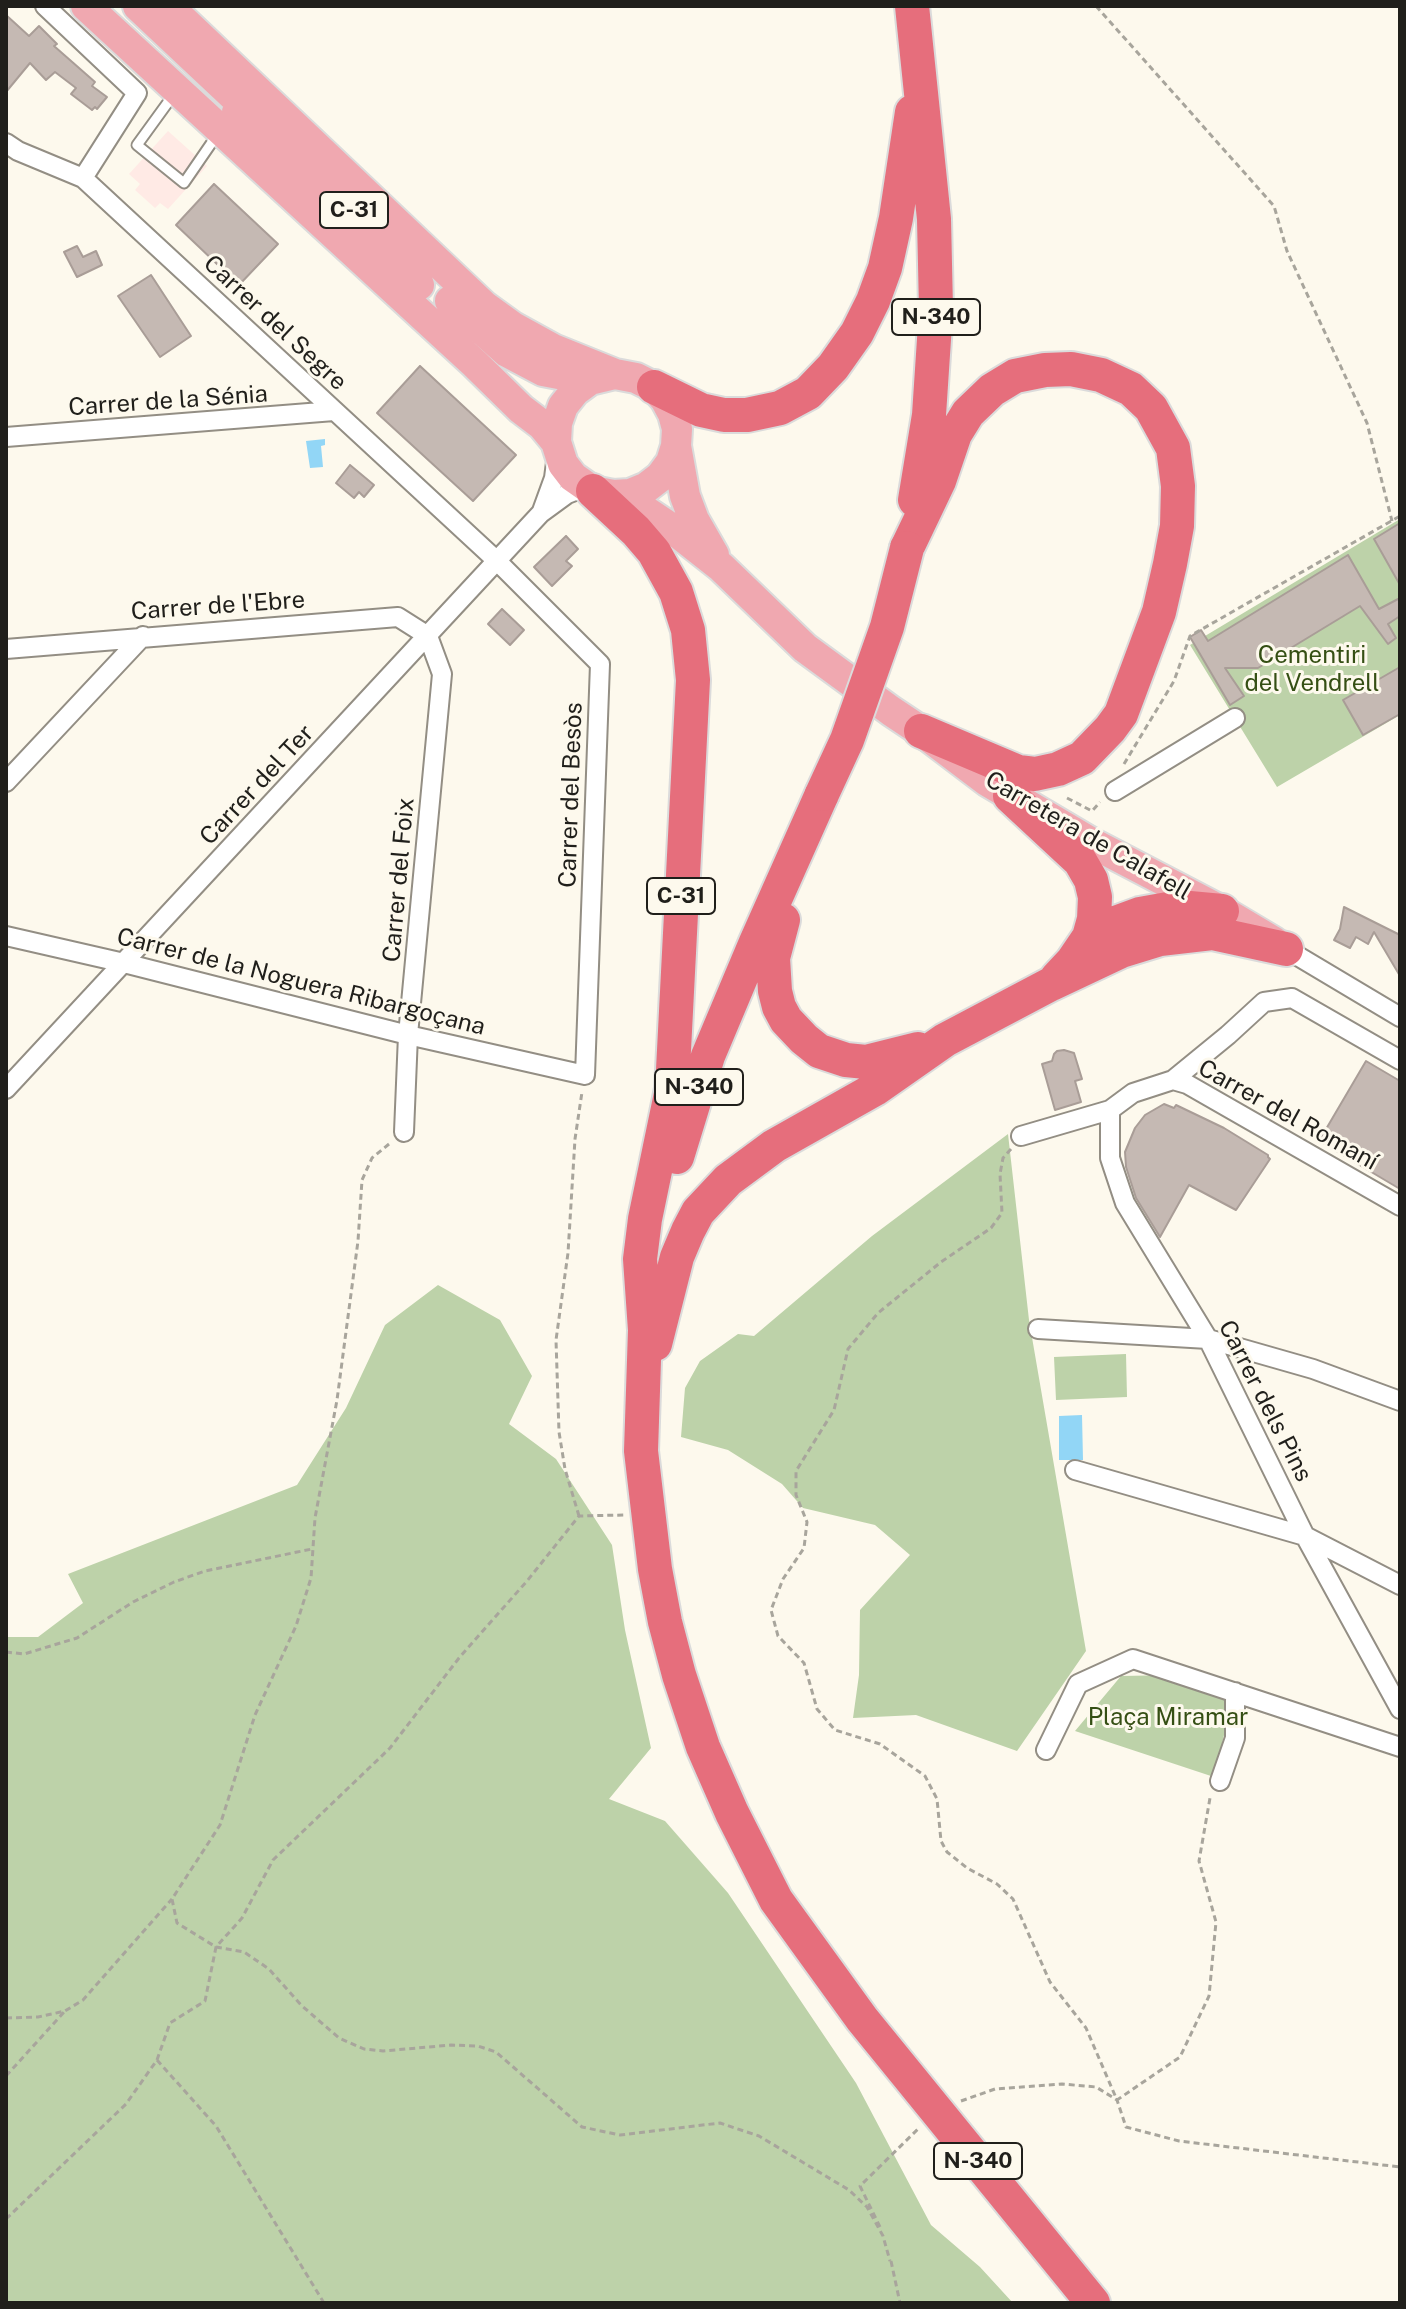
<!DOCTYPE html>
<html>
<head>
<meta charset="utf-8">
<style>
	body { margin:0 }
	#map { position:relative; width:1406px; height:2309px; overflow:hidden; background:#fdf9ed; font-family:"Public Sans",sans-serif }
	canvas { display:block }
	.frame { position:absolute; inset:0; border:8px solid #201f1b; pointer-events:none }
</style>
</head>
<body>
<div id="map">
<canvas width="1406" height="2309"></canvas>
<div class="frame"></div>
</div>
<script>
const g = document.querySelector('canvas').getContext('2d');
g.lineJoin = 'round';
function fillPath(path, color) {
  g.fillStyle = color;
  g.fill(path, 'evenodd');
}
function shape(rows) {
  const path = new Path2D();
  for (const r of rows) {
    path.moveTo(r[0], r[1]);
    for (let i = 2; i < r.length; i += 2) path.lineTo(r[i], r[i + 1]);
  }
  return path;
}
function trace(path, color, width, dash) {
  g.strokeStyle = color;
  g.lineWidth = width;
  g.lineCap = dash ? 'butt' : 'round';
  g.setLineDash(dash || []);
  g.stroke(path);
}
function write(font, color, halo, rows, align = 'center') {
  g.font = font + ' "Public Sans",sans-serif';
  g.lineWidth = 6;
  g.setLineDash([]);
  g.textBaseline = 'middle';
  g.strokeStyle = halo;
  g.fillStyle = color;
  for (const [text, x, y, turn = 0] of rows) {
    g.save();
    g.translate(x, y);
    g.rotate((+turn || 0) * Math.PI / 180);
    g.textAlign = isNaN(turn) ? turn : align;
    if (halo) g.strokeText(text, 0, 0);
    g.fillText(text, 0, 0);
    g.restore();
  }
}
const commercial = shape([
	[168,131,207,166,168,209,160,203,155,208,135,190,140,184,129,174]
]);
const green = shape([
	[1400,519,1400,715,1277,787,1190,645],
	[1008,1134,1029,1320,1086,1651,1017,1751,916,1715,853,1718,859,1675,860,1610,910,1555,875,1525,803,1508,782,1484,728,1450,681,1437,685,1388,700,1361,738,1334,754,1336,872,1236],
	[438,1285,500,1320,532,1376,509,1424,556,1459,612,1545,625,1630,651,1748,609,1799,665,1821,728,1893,856,2083,931,2225,980,2267,1013,2303,6,2303,6,1637,38,1637,83,1603,68,1574,297,1485,346,1408,385,1325],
	[1126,1354,1127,1397,1056,1400,1054,1357],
	[1176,1675,1226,1700,1225,1731,1214,1777,1075,1731,1121,1676]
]);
const water = shape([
	[325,439,325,445,321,446,323,467,310,468,306,441],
	[1082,1415,1083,1460,1059,1460,1059,1416]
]);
const building = shape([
	[6,15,29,36,39,26,57,44,54,46,95,82,92,86,107,97,97,109,95,107,92,110,71,94,76,88,55,72,46,80,30,63,6,92,6,15],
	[214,184,278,244,239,285,176,225,214,184],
	[77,246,83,257,96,251,102,265,77,277,64,252,77,246],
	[151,275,191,336,160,357,118,296,151,275],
	[420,366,516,455,473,501,377,413,420,366],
	[350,465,374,485,364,497,359,492,354,498,336,483,350,465],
	[1400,523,1400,585,1374,539,1400,523],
	[566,536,578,549,566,561,572,566,552,586,534,567,566,536],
	[1348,555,1379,609,1400,598,1400,616,1388,624,1396,638,1388,644,1360,606,1258,668,1225,668,1244,696,1230,705,1190,637,1201,630,1208,641,1348,555],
	[502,609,524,630,510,645,488,624,502,609],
	[1400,667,1400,714,1363,735,1343,700,1400,667],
	[1344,907,1400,935,1400,976,1374,932,1368,944,1356,937,1350,948,1334,940,1340,929,1344,907],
	[1064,1050,1074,1053,1082,1079,1075,1081,1081,1102,1055,1110,1042,1064,1052,1061,1054,1054,1057,1051,1064,1050],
	[1366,1061,1400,1081,1400,1189,1319,1141,1366,1061],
	[1164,1104,1174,1108,1176,1105,1224,1128,1268,1155,1268,1157,1270,1159,1236,1210,1189,1185,1160,1237,1136,1198,1126,1167,1125,1152,1135,1128,1145,1115,1164,1104]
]);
const path = shape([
	[1096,6,1274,206,1287,251,1367,423,1392,521],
	[1124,764,1174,681,1190,636,1400,516],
	[1067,798,1092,811,1100,802],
	[389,1144,372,1158,362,1180,358,1241,337,1400,315,1518,311,1578,296,1626,255,1715,220,1825,172,1899,177,1923,216,1947,244,1952,269,1969,301,2005,339,2038,364,2049,383,2051,451,2045,478,2046,496,2052,582,2127,620,2135,720,2123,759,2136,849,2190,867,2207,883,2236,890,2261],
	[1011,1149,1003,1158,1000,1174,1002,1213,991,1228,941,1262,878,1313,848,1349,834,1410,796,1471,796,1495,807,1522,804,1548,783,1579,771,1610,778,1636,804,1663,817,1709,835,1730,880,1744,925,1776,937,1799,941,1841,947,1852,967,1868,997,1884,1013,1899,1050,1982,1086,2028,1117,2100,1180,2057,1209,1996,1216,1922,1199,1861,1210,1798],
	[579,1516,565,1469,559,1432,556,1340,568,1253,575,1139,582,1092],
	[6,1652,24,1654,77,1638,133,1602,174,1582,205,1571,312,1549],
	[6,2018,38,2017,65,2011,83,2000,172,1899],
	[157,2060,216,2126,324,2303],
	[6,2076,65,2011],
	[961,2101,995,2089,1062,2084,1096,2087,1117,2100,1126,2127,1179,2141,1400,2167],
	[6,2219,126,2104,157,2060,170,2023,205,2001,216,1947,242,1918,273,1860,390,1748,459,1658,527,1581,579,1516,624,1515],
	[880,2227,860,2186,919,2128],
	[891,2261,900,2303]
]);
const lane = shape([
	[174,94,137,145,184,183,219,132]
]);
const street = shape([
	[45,6,137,93,83,178],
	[6,143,18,151,83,178,496,560,600,664,585,1075,408,1035,124,963,6,936],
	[6,437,334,411],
	[542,511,554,478,557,455],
	[6,649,398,617,428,636,442,674,408,1035,404,1132],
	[6,782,143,636],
	[1115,791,1235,718],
	[1286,949,1400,1017],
	[1173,1080,1228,1035,1264,1002,1292,998,1400,1060],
	[6,1089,541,513,567,494,585,487],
	[1110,1110,1110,1158,1125,1203,1208,1339,1305,1536,1400,1709],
	[1021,1136,1110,1110,1133,1093,1173,1080,1187,1084,1400,1206],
	[1038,1329,1208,1339,1313,1369,1400,1401],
	[1075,1470,1305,1536,1400,1585],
	[1046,1750,1078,1684,1133,1659,1400,1747],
	[1220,1781,1235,1738,1235,1692]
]);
const primary = shape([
	[86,6,475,364,521,409,542,425,556,442],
	[138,6,258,119],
	[168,6,484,306,513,327,553,349,615,374,636,378,654,387,665,399,673,414,677,429,676,446,671,462,660,477,647,487,630,494,613,495,593,491,573,477,563,464,556,442,557,423,563,406,575,391,590,380,615,374],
	[237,112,419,285],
	[450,301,507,352,543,371,590,380],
	[676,446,685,496,694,520,714,555],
	[613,495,647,512,674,530,721,567,805,648,891,711,921,731,987,781,1090,842,1222,911,1274,942]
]);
const highway = shape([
	[912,6,934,219,936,309,929,415,915,500],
	[654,387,701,410,724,415,747,415,780,408,808,393,833,367,857,333,873,301,885,268,896,218,912,112],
	[593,491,636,531,654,552,676,592,688,630,693,680,672,1089,645,1219,640,1259,645,1330,641,1451,655,1569,665,1622,679,1675,703,1747,732,1813,776,1900,862,2019,1093,2303],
	[907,548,939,481,955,434,968,413,992,390,1015,376,1045,370,1071,369,1101,375,1131,389,1151,408,1173,448,1178,486,1177,526,1170,564,1159,612,1121,714,1110,729,1082,758,1058,769,1035,774,1018,772,921,731],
	[1010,796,1080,861,1091,880,1095,897,1094,919,1089,937,1072,962,1057,978],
	[783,920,773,958,775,991,779,1007,786,1020,804,1039,819,1051,846,1060,866,1062,918,1049],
	[1089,937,1102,928,1140,914,1179,907,1222,911],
	[677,1157,708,1056,756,942,822,794],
	[655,1344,677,1257,688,1231,698,1212,728,1180,774,1146,875,1089,945,1040,1051,984,1121,951,1160,939,1212,933,1286,949]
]);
const highwayBridge = shape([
	[822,794,847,740,887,627,907,548]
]);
const shields = [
	[354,210,68],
	[936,317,88],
	[681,896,68],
	[699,1087,88],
	[978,2161,88]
];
const shieldNames = [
	["C-31",354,210],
	["N-340",936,317],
	["C-31",681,896],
	["N-340",699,1087],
	["N-340",978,2161]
];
const streetNames = [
	["Carrer del Segre",275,323,43],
	["Carrer de la Sénia",168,401,-4],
	["Carrer de l'Ebre",218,606,-4],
	["Carrer del Ter",257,785,-47],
	["Carrer del Besòs",571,795,-88],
	["Carretera de Calafell",1088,836,30],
	["Carrer del Foix",399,880,-85],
	["Carrer de la Noguera Ribargoçana",301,982,14],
	["Carrer del Romaní",1288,1115,29],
	["Carrer dels Pins",1265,1401,63]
];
const parkNames = [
	["Cementiri",1312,656],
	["del Vendrell",1312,684],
	["Plaça Miramar",1168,1718]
];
fillPath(commercial, '#ffeae5');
fillPath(green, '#bdd2a9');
fillPath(water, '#92d6f6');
fillPath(building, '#c5b9b3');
trace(building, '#a99d97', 2);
trace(lane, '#938e84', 13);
trace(street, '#938e84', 22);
trace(primary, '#dbdbdb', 34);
trace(highway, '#dbdbdb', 38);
trace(path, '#a8a59c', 3, [6, 4]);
trace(lane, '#fff', 9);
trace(street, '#fff', 18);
trace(primary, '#f0a8b0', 30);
trace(highway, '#e66e7c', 34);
trace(highwayBridge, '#dbdbdb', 38, []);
trace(highwayBridge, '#e66e7c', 34);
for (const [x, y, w] of shields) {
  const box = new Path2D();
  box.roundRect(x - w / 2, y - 18, w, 36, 6);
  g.fillStyle = '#fdf9ed';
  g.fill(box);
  trace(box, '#201f1b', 2);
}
write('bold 22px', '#201f1b', null, shieldNames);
write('24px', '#201f1b', '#fdf9ed', streetNames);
write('24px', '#354f14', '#fdf9ed', parkNames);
</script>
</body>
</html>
